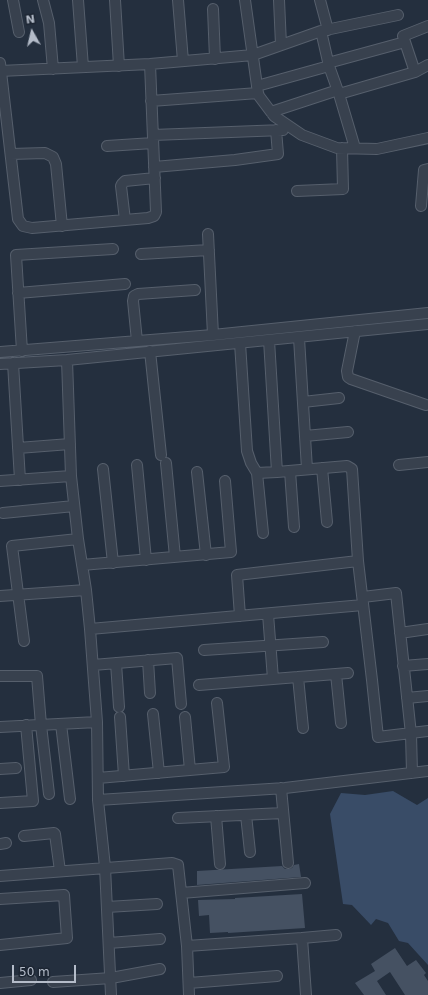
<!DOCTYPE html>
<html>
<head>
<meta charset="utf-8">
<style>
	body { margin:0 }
	#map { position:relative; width:428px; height:995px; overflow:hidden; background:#242f3e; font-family:"DejaVu Sans",sans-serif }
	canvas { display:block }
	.north { position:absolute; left:12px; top:12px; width:40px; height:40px; -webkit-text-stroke:3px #1d2633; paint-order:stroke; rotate:352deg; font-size:11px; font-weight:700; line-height:16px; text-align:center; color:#b4bcc9 }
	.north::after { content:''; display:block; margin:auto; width:14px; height:18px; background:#b4bcc9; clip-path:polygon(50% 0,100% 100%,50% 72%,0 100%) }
	.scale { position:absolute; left:12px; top:965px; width:64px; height:18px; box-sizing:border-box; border:2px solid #b4bcc9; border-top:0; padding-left:5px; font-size:12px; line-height:14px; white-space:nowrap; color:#b4bcc9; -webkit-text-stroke:3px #1d2633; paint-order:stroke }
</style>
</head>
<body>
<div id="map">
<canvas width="428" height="995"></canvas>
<div class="north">N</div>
<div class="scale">50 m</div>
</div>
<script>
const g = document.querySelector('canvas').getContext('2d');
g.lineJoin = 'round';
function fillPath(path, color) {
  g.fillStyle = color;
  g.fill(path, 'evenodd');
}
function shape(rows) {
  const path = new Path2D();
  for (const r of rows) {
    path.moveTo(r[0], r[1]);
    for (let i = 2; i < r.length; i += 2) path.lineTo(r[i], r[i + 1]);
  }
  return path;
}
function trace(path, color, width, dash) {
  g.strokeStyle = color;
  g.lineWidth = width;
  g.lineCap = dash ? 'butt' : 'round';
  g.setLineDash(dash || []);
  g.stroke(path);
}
const water = shape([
	[393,791,417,805,428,798,428,965,408,943,399,941,388,923,376,919,371,925,352,905,343,904,330,814,341,793,365,795]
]);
const building = shape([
	[299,864,301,877,197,885,197,871,282,866,285,869,288,869,292,868,294,865],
	[302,894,305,928,228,933,228,932,210,933,209,915,199,916,198,900,235,899,235,898],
	[395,948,407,966,416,960,426,973,424,975,428,981,428,995,405,995,390,972,377,981,386,995,364,995,355,983,375,971,371,964]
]);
const minor = shape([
	[13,0,19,32],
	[43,0,49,23,53,69],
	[78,0,83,67],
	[115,0,119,66],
	[178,0,183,61],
	[245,0,258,93,259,96,274,116,302,135,337,148,377,149,428,138],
	[279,0,281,45],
	[320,0,328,30],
	[213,9,215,59],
	[321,31,398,15],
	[0,63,18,219,23,226,32,228,148,218,154,216,156,212,150,64],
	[328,63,405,42],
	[0,71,150,64,253,55,321,31,329,66,339,94,415,72,428,65],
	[415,72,403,36,428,26],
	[257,86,329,66],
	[339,94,355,148],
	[151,101,258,93],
	[271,112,338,90],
	[153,135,283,130],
	[107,146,153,143],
	[11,154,45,153,53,157,56,164,62,226],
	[154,167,235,160,278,154,276,130],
	[297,191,343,189,342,148],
	[421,206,424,170,428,169],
	[125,220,121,186,122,184,125,181,155,178],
	[208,234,213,335],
	[141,254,209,250],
	[18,293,125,284],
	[355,331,347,371,348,377,351,379,426,405],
	[299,338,307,469],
	[269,340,277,472,347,466,352,469,358,561],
	[137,341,133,301,134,296,138,294,195,290],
	[240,343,247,451,251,463,257,473],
	[22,351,16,255,113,249],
	[150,351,161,455],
	[0,352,213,335,428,313],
	[67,360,71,476,78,539,86,590,90,629,97,722,98,800,105,867,111,995],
	[13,363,20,480],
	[0,364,67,360,428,324],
	[303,402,339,398],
	[305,436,348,432],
	[18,448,70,444],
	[166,463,175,557],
	[137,465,146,560],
	[399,465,428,462],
	[322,468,327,522],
	[103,469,113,563],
	[290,471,294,527],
	[197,472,206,555],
	[0,481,71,476],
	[3,513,74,506],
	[263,533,257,473,277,472],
	[82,565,231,552,225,481],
	[0,596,86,590],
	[363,597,396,593,411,734,412,773],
	[240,616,237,575,358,561,372,680,378,737,428,731],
	[90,629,363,605],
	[400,633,428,629],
	[24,641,12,546,78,539],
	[204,650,323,642],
	[148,660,150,693],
	[116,663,119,707],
	[93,665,177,658,181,704],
	[403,666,428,664],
	[336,674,341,723],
	[0,676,37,676,41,725,49,794],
	[298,677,303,728],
	[273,679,348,673],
	[199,685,273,679,268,614],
	[407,698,428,696],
	[153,714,159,773],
	[120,717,124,776],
	[185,717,190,770],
	[61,724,70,799],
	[0,727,97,722],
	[0,769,16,768],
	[98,778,224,767,217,703],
	[281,788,288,863],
	[98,800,285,788,428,771],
	[0,803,33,801,26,725],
	[246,815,250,852],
	[216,816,220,864],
	[178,818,283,813],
	[24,836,54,833,55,834,60,871],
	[0,844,6,843],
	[0,876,172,863,178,865,187,946,189,995],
	[181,893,305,883],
	[0,899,64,895,67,938,0,945],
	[107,907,157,904],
	[302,938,336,935],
	[109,943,160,939],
	[187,946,302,938,306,995],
	[53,982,111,978,160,969],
	[0,983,31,980],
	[189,983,277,976]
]);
fillPath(water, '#394c67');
fillPath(building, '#455162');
trace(minor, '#565f6c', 12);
trace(minor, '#38414e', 10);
</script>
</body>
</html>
